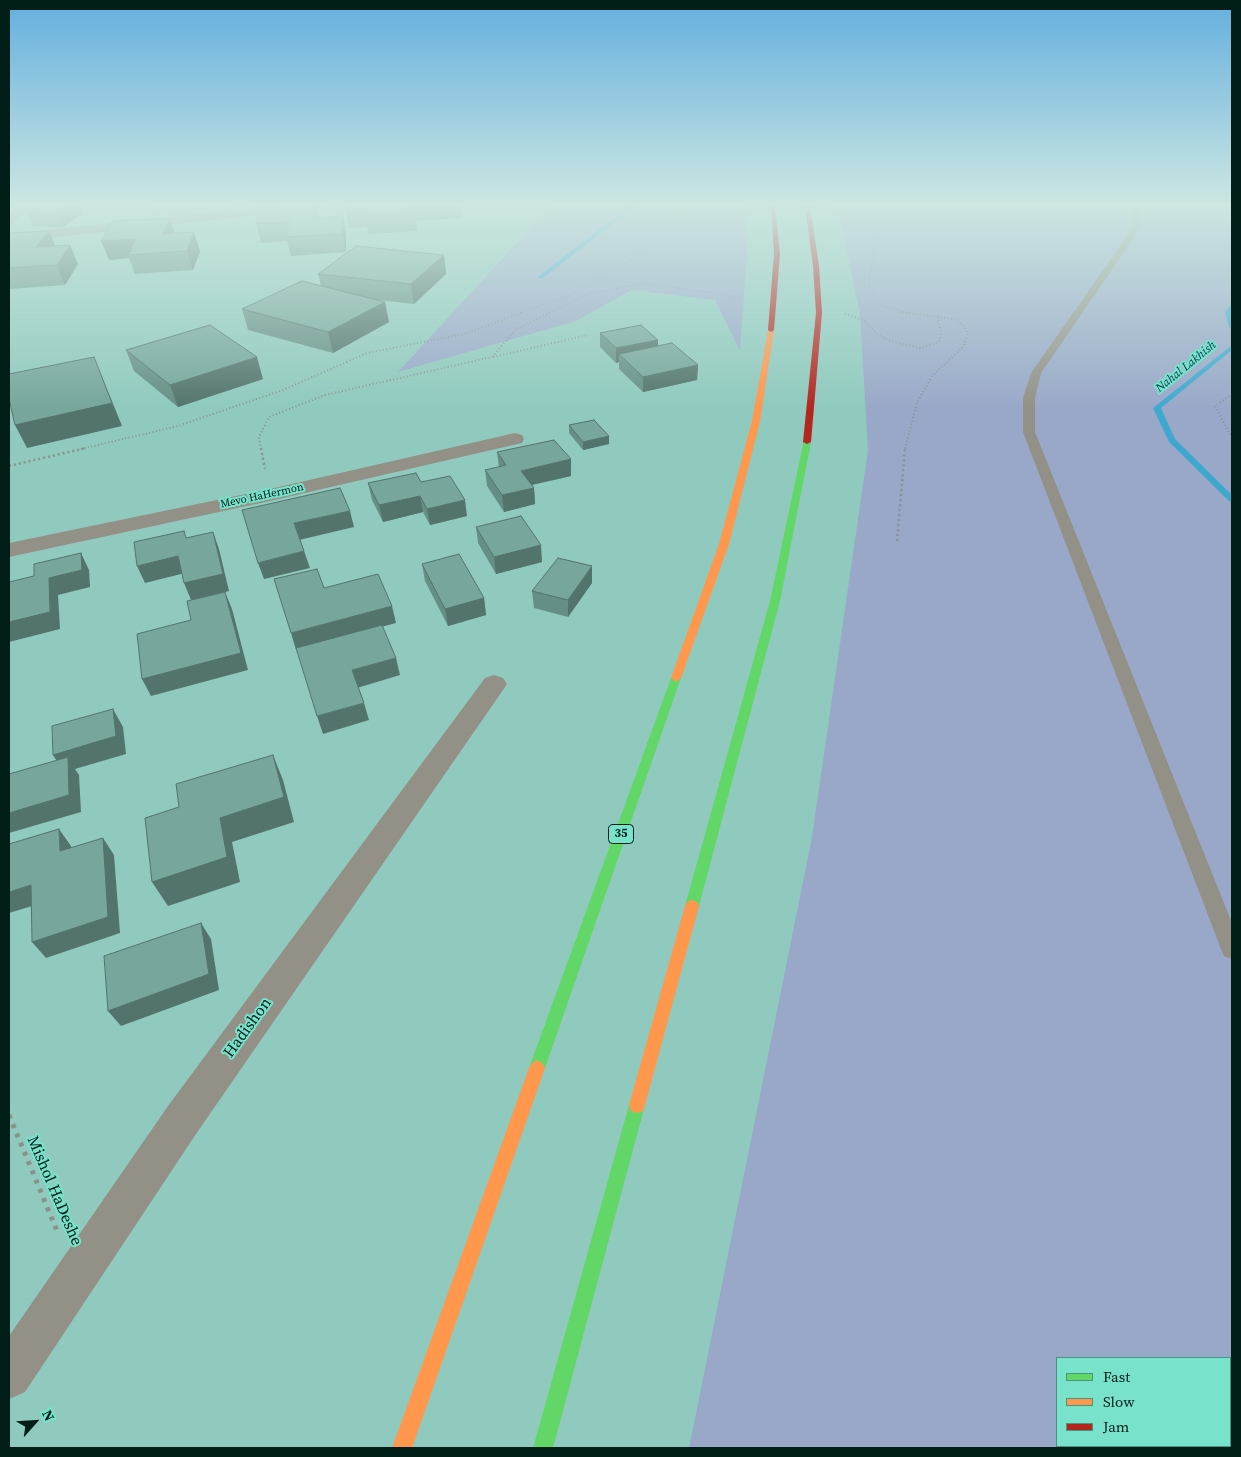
<!DOCTYPE html>
<html>
<head>
<meta charset="utf-8">
<style>
	body { margin:0 }
	#map { position:relative; width:1241px; height:1457px; overflow:hidden; background:#90cabe; font-family:"Source Serif 4",serif }
	canvas { display:block }
	.frame { position:absolute; inset:0; border:10px solid #001e17; pointer-events:none }
	.legend { position:absolute; left:1056px; top:1357px; width:175px; height:90px; box-sizing:border-box; background:#78e2cb; border:1px solid #489483; margin:0; padding:6px 9px; list-style:none; font-size:15px; color:#001e17 }
	.legend li { display:flex; align-items:center; gap:10px; height:25px }
	.legend b { width:25px; border:1px solid #489483 }
	.north { position:absolute; left:10px; top:1397px; width:50px; height:50px; -webkit-text-stroke:4px #78e2cb; paint-order:stroke; rotate:64deg; font-size:14px; font-weight:700; line-height:20px; text-align:center; color:#001e17 }
	.north::after { content:''; display:block; margin:auto; width:18px; height:22px; background:#001e17; clip-path:polygon(50% 0,100% 100%,50% 72%,0 100%) }
</style>
</head>
<body>
<div id="map">
<canvas width="1241" height="1457"></canvas>
<div class="frame"></div>
<ul class="legend">
<li><b style="height:6px;background:#63d668"></b>Fast</li>
<li><b style="height:6px;background:#ff974d"></b>Slow</li>
<li><b style="height:6px;background:#b3261e"></b>Jam</li>
</ul>
<div class="north">N</div>
</div>
<script>
const g = document.querySelector('canvas').getContext('2d');
g.lineJoin = 'round';
function fillPath(path, color) {
  g.fillStyle = color;
  g.fill(path, 'evenodd');
}
function shape(rows) {
  const path = new Path2D();
  for (const r of rows) {
    path.moveTo(r[0], r[1]);
    for (let i = 2; i < r.length; i += 2) path.lineTo(r[i], r[i + 1]);
  }
  return path;
}
function trace(path, color, width, dash) {
  g.strokeStyle = color;
  g.lineWidth = width;
  g.lineCap = dash ? 'butt' : 'round';
  g.setLineDash(dash || []);
  g.stroke(path);
}
function write(font, color, halo, rows, align = 'center') {
  g.font = font + ' "Source Serif 4",serif';
  g.lineWidth = 4;
  g.setLineDash([]);
  g.textBaseline = 'middle';
  g.strokeStyle = halo;
  g.fillStyle = color;
  for (const [text, x, y, turn = 0] of rows) {
    g.save();
    g.translate(x, y);
    g.rotate((+turn || 0) * Math.PI / 180);
    g.textAlign = isNaN(turn) ? turn : align;
    if (halo) g.strokeText(text, 0, 0);
    g.fillText(text, 0, 0);
    g.restore();
  }
}
const green = shape([
	[160,205,238,205,154,214],
	[561,205,743,205,748,238,740,351,715,300,631,290,576,321,398,372,537,221],
	[837,205,1232,205,1232,1448,689,1448,812,837,868,450,860,314],
	[1057,1358,1230,1358,1230,1446,1057,1446]
]);
const stream = shape([
	[631,205,637,205,543,278,539,278,539,276,631,205],
	[1232,304,1231,312,1232,329,1229,327,1225,312,1232,304],
	[1232,345,1232,350,1161,408,1175,439,1232,495,1232,502,1229,501,1169,442,1153,408,1232,345]
]);
const pathFar3 = shape([
	[867,205,875,248,869,278,870,287,875,298,883,306,909,313],
	[520,313,565,297,636,258,676,224,686,205],
	[549,313,588,294,644,283,739,297]
]);
const pathFar2 = shape([
	[899,312,954,319,965,327,968,334,963,347,932,376,917,403,905,449],
	[845,314,864,320,877,334,890,341,920,348,939,342,941,335,938,316],
	[493,357,588,335],
	[1232,394,1215,406,1232,438],
	[81,449,178,426,283,390,367,353,464,334,524,312],
	[261,449,259,437,269,417,325,395,492,357,515,330,551,312]
]);
const pathFar1 = shape([
	[261,448,265,469],
	[9,466,86,448],
	[897,541,905,448]
]);
const path = shape([
	[9,1115,57,1231]
]);
const lane = shape([
	[223,205,231,205,236,217,230,217,223,205],
	[1130,205,1138,205,1140,224,1133,239,1041,373,1035,398,1035,432,1232,923,1232,959,1224,956,1221,949,1023,432,1023,398,1031,373,1125,239,1132,224,1130,205]
]);
const street = shape([
	[18,205,31,205,13,224,9,225,9,214,18,205],
	[280,205,324,205,318,209,9,242,9,234,280,205],
	[515,433,522,435,524,439,522,443,270,501,9,557,9,543,270,489,515,433],
	[494,675,503,678,507,684,503,690,196,1134,25,1392,9,1399,9,1336,168,1106,485,678,494,675]
]);
const fast = shape([
	[804,440,811,442,780,601,699,906,697,910,692,912,687,910,685,906,770,601,804,440],
	[676,674,681,678,545,1068,542,1073,537,1076,532,1073,529,1068,671,678,676,674],
	[637,1097,643,1099,645,1105,553,1448,533,1448,629,1105,631,1099,637,1097]
]);
const slow = shape([
	[771,328,774,330,760,421,729,544,681,678,676,682,671,678,719,544,752,421,768,330,771,328],
	[692,900,697,902,699,906,645,1105,643,1111,637,1113,631,1111,629,1105,685,906,687,902,692,900],
	[537,1060,542,1063,545,1068,412,1448,392,1448,529,1068,532,1063,537,1060]
]);
const jam = shape([
	[771,205,775,205,780,254,774,330,771,332,768,330,774,254,771,205],
	[805,205,810,205,819,266,822,313,811,442,807,444,803,442,816,313,813,266,805,205]
]);
const wall = shape([
	[40,205,79,205,82,213,63,227,33,227,28,214],
	[275,205,315,205,318,218,343,216,346,234,346,252,291,256,287,241,261,243,256,224],
	[346,205,461,205,463,218,416,221,417,231,368,234,367,227,349,228,345,210],
	[170,218,175,233,200,251,193,270,135,274,129,258,109,260],
	[49,231,55,246,78,264,65,285,9,289,9,233],
	[444,255,446,274,414,304,379,300,389,322,333,353,248,330,242,309,321,286,318,274],
	[600,333,658,340,658,346,698,365,697,380,643,392,619,369,619,362,616,363,600,347],
	[126,350,263,379,178,407,134,371],
	[569,425,609,444,583,450,569,433],
	[497,452,571,459,571,476,532,485,534,488,535,504,504,512,487,486,485,470,499,467],
	[421,482,467,516,430,525,423,512,383,522,372,500,368,483],
	[476,527,542,562,496,574,478,543],
	[422,564,484,598,486,615,448,626,425,581],
	[592,583,568,617,534,608,532,591]
]);
const shadedWall = shape([
	[70,205,79,205,82,213,63,227,58,214],
	[314,205,315,205,319,221,317,236,313,218],
	[343,216,346,234,346,252,342,234],
	[170,218,176,236,169,253,163,234],
	[49,231,57,249,45,267,36,247],
	[194,232,200,251,193,270,187,251],
	[136,239,128,255,129,258,109,260,101,241],
	[70,245,78,264,65,285,57,265],
	[444,255,446,274,414,304,411,284],
	[385,302,389,322,333,353,328,332],
	[658,340,658,355,619,354,619,362,616,363,616,348],
	[94,357,122,426,27,448,15,425],
	[257,357,263,379,178,407,170,385],
	[698,365,697,380,643,392,643,377],
	[609,436,609,444,583,450,583,442],
	[571,459,571,476,522,487,521,471],
	[534,488,535,504,504,512,502,495],
	[420,496,423,512,383,522,379,505],
	[465,500,467,516,430,525,427,509],
	[350,511,354,527,299,540,294,523],
	[213,532,219,549,229,591,191,600,184,583],
	[541,545,542,562,496,574,494,557],
	[304,551,310,568,264,579,258,563],
	[81,553,89,570,90,587,58,595,60,629,9,642,9,622,49,578],
	[178,556,185,573,145,583,137,566],
	[592,566,592,583,568,617,568,600],
	[225,592,232,609,248,670,151,696,142,679],
	[484,598,486,615,448,626,445,609],
	[392,606,396,623,296,650,291,633],
	[396,658,400,675,357,688,352,670],
	[364,703,369,720,323,734,317,716],
	[113,709,123,727,126,754,75,769,79,775,81,812,9,833,9,813,64,772,53,755],
	[273,755,283,780,294,822,232,842,240,882,168,906,152,882,220,818],
	[59,829,71,846,72,868,60,851],
	[103,838,114,855,120,933,46,958,32,942],
	[31,885,45,902,9,913,9,892],
	[201,923,211,939,219,990,121,1026,108,1011]
]);
const building = shape([
	[40,205,70,205,58,214,28,214,40,205],
	[275,205,314,205,313,218,343,216,342,234,286,237,289,222,256,224,261,206,275,205],
	[346,205,414,205,414,213,365,216,364,209,345,210,346,205],
	[170,218,163,234,194,232,187,251,128,255,136,239,101,241,113,221,170,218],
	[49,231,36,247,70,245,57,265,9,268,9,233,49,231],
	[356,246,444,255,411,284,318,274,356,246],
	[302,281,385,302,328,332,242,309,302,281],
	[210,325,257,357,170,385,126,350,210,325],
	[641,325,658,340,616,348,600,333,641,325],
	[672,343,698,365,643,377,619,354,672,343],
	[94,357,112,403,15,425,9,399,9,374,94,357],
	[594,420,609,436,583,442,569,425,594,420],
	[554,440,571,459,521,471,534,488,502,495,485,470,506,465,497,452,554,440],
	[416,473,421,482,450,476,465,500,427,509,420,496,379,505,368,483,416,473],
	[340,488,350,511,294,523,304,551,258,563,242,510,340,488],
	[521,516,541,545,494,557,476,527,521,516],
	[184,531,186,538,213,532,223,574,184,583,178,556,137,566,134,542,184,531],
	[81,553,82,570,49,578,50,612,9,622,9,582,34,576,34,564,81,553],
	[459,554,484,598,445,609,422,564,459,554],
	[558,558,592,566,568,600,532,591,558,558],
	[317,569,324,588,378,574,392,606,291,633,274,579,317,569],
	[225,592,241,653,142,679,137,634,191,620,187,601,225,592],
	[382,625,396,658,352,670,364,703,317,716,296,648,382,625],
	[113,709,116,736,53,755,52,726,113,709],
	[273,755,284,797,220,818,227,857,152,882,145,818,179,807,176,784,273,755],
	[68,757,69,795,9,813,9,774,68,757],
	[59,829,60,851,103,838,108,917,32,942,31,885,9,892,9,844,59,829],
	[201,923,209,974,108,1011,104,956,201,923]
]);
const farStreetnames = [
	["Mevo HaHermon",262,496,-12]
];
const farWaternames = [
	["Nahal Lakhish",1186,367,-39]
];
const shields = [
	[621,834,25]
];
const shieldNames = [
	["35",621,834]
];
const nearStreetnames = [
	["Hadishon",248,1028,-54],
	["Mishol HaDeshe",54,1191,67]
];
fillPath(green, '#99a8c8');
fillPath(stream, '#3fa8cf');
trace(pathFar3, '#87938a', 1, [1, 2]);
trace(pathFar2, '#87938a', 2, [1, 2.5]);
trace(pathFar1, '#87938a', 2.5, [2, 3]);
trace(path, '#87938a', 5, [4, 6]);
fillPath(lane, '#939187');
fillPath(street, '#939187');
fillPath(fast, '#63d668');
fillPath(slow, '#ff974d');
fillPath(jam, '#b3261e');
fillPath(wall, '#658f86');
fillPath(shadedWall, '#53746d');
fillPath(building, '#76a69c');
trace(building, '#53746d', 1);
const sky = g.createLinearGradient(0, 0, 0, 409);
sky.addColorStop(0, '#64afde');
sky.addColorStop(0.5, '#cde7e2');
sky.addColorStop(1, '#cde7e200');
g.fillStyle = sky;
g.fillRect(0, 0, 1241, 409);
write('11px', '#001e17', '#78e2cb', farStreetnames);
write('italic 12px', '#05364f', '#78e2cb', farWaternames);
for (const [x, y, w] of shields) {
  const box = new Path2D();
  box.roundRect(x - w / 2, y - 9.5, w, 19, 4);
  g.fillStyle = '#78e2cb';
  g.fill(box);
  trace(box, '#001e17', 1);
}
write('bold 12px', '#001e17', null, shieldNames);
write('16px', '#001e17', '#78e2cb', nearStreetnames);
</script>
</body>
</html>
